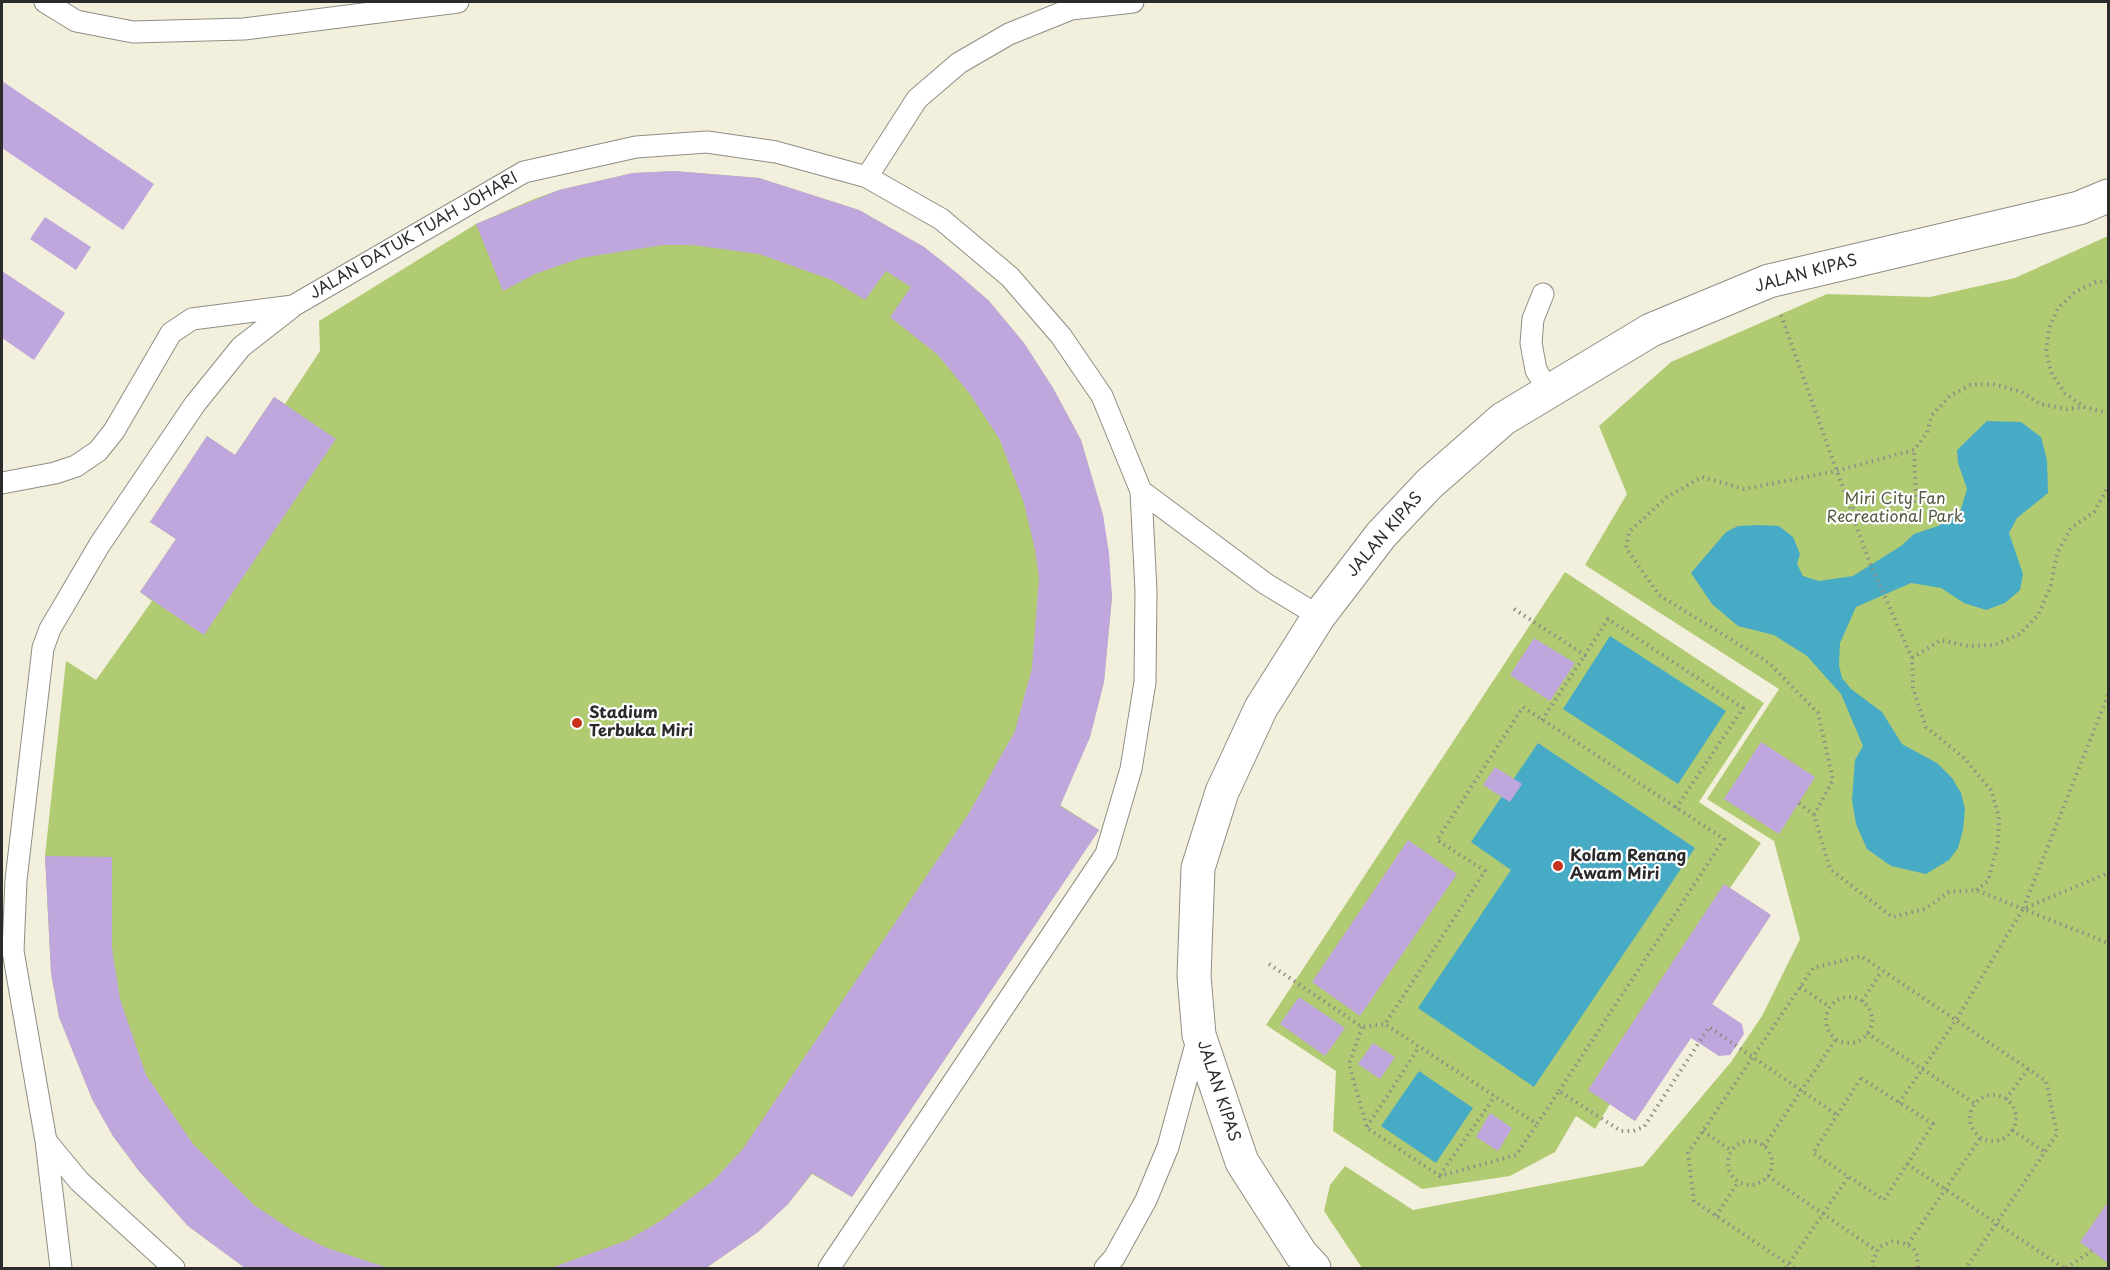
<!DOCTYPE html>
<html>
<head>
<meta charset="utf-8">
<style>
	body { margin:0 }
	#map { position:relative; width:2110px; height:1270px; overflow:hidden; background:#f3efdd; font-family:"Playpen Sans",sans-serif }
	canvas { display:block }
	.frame { position:absolute; inset:0; border:3px solid #2b2b2b; pointer-events:none }
</style>
</head>
<body>
<div id="map">
<canvas width="2110" height="1270"></canvas>
<div class="frame"></div>
</div>
<script>
const g = document.querySelector('canvas').getContext('2d');
g.lineJoin = 'round';
function fillPath(path, color) {
  g.fillStyle = color;
  g.fill(path, 'evenodd');
}
function shape(rows) {
  const path = new Path2D();
  for (const r of rows) {
    if (r.length === 3) {
      path.moveTo(r[0] + r[2], r[1]);
      path.arc(r[0], r[1], r[2], 0, 2 * Math.PI);
      continue;
    }
    path.moveTo(r[0], r[1]);
    for (let i = 2; i < r.length; i += 2) path.lineTo(r[i], r[i + 1]);
  }
  return path;
}
function trace(path, color, width, dash) {
  g.strokeStyle = color;
  g.lineWidth = width;
  g.lineCap = dash ? 'butt' : 'round';
  g.setLineDash(dash || []);
  g.stroke(path);
}
function write(font, color, halo, rows, align = 'center') {
  g.font = font + ' "Playpen Sans",sans-serif';
  g.lineWidth = 4.5;
  g.setLineDash([]);
  g.textBaseline = 'middle';
  g.strokeStyle = halo;
  g.fillStyle = color;
  for (const [text, x, y, turn = 0] of rows) {
    g.save();
    g.translate(x, y);
    g.rotate((+turn || 0) * Math.PI / 180);
    g.textAlign = isNaN(turn) ? turn : align;
    if (halo) g.strokeText(text, 0, 0);
    g.fillText(text, 0, 0);
    g.restore();
  }
}
const green = shape([
	[674,171,759,178,859,210,924,247,958,274,989,301,1024,343,1053,388,1081,440,1103,515,1112,597,1104,682,1090,737,1060,805,1099,830,852,1197,812,1174,788,1204,758,1232,706,1268,245,1268,188,1226,139,1171,113,1136,92,1099,59,1017,51,973,45,856,66,661,96,680,152,601,140,592,176,539,150,522,207,436,235,455,274,397,285,404,320,351,319,321,476,224,534,199,559,190,633,173],
	[2108,236,2108,1268,1362,1268,1324,1211,1330,1185,1345,1166,1413,1210,1643,1166,1731,1062,1762,1016,1800,939,1774,841,1707,799,1779,689,1585,565,1627,494,1599,426,1671,362,1827,294,1930,297,2015,278],
	[1565,572,1764,703,1699,802,1761,843,1730,888,1771,915,1635,1121,1610,1104,1595,1129,1576,1116,1555,1152,1510,1176,1422,1189,1333,1131,1336,1071,1266,1025]
]);
const water = shape([
	[1987,421,2021,422,2041,437,2047,460,2048,493,2017,518,2009,533,2023,574,2020,590,2005,603,1986,610,1964,603,1941,588,1911,583,1856,607,1840,643,1839,665,1842,678,1851,689,1882,712,1902,744,1937,763,1952,778,1961,793,1965,809,1963,830,1958,848,1949,860,1926,874,1891,866,1867,849,1856,824,1852,800,1855,760,1863,746,1841,694,1807,656,1774,635,1738,626,1712,604,1691,573,1726,532,1738,526,1759,525,1779,526,1793,537,1800,554,1797,564,1803,576,1819,581,1853,576,1901,546,1914,534,1938,526,1960,512,1967,489,1958,463,1957,450],
	[1610,636,1726,711,1678,784,1563,709],
	[1538,743,1695,848,1534,1087,1418,1008,1511,870,1471,842],
	[1419,1071,1473,1108,1436,1163,1381,1126]
]);
const building = shape([
	[2,81,154,184,123,230,2,148],
	[674,171,759,178,859,210,924,247,958,274,989,301,1024,343,1053,388,1081,440,1103,515,1109,553,1112,597,1104,682,1090,737,1060,806,1099,830,852,1197,812,1173,788,1204,758,1232,706,1268,551,1268,628,1240,662,1220,713,1181,742,1150,969,813,1015,731,1032,668,1039,578,1035,550,1024,503,1000,440,970,394,937,354,890,317,911,287,886,271,865,300,832,280,759,254,692,245,663,245,581,258,535,274,503,291,476,224,559,190,633,173],
	[45,217,91,247,76,270,30,239],
	[2,271,65,313,34,360,2,338],
	[274,397,336,439,204,635,140,592,176,539,150,522,207,436,235,455],
	[1534,638,1575,663,1550,701,1510,675],
	[1761,742,1815,777,1779,834,1724,799],
	[1495,767,1522,784,1510,802,1483,785],
	[1408,840,1457,874,1360,1016,1312,982],
	[45,856,112,857,112,948,120,999,146,1075,193,1144,254,1205,293,1231,327,1248,388,1268,245,1268,188,1226,139,1171,113,1136,92,1099,59,1017,51,973],
	[1724,884,1771,915,1712,1004,1742,1024,1744,1034,1730,1055,1719,1056,1691,1038,1635,1121,1588,1090],
	[1299,997,1345,1028,1325,1056,1280,1024],
	[1373,1043,1395,1057,1380,1079,1358,1064],
	[1490,1113,1512,1128,1498,1151,1476,1137],
	[2108,1202,2108,1263,2080,1242]
]);
const path = shape([
	[2108,281,2096,282,2075,292,2058,308,2049,328,2046,352,2052,374,2065,393,2084,407,2108,413],
	[1781,315,1869,561,1912,658,1913,688,1926,727,1964,758,1991,790,1999,817,1998,843,1988,881,1976,890],
	[1848,504,1866,517,1880,521,1898,518,1909,510,1916,499,1914,450],
	[1514,609,1585,655,1608,619,1743,708,1676,808],
	[1912,658,1941,640,1968,646,1994,645,2020,634,2038,615,2051,585,2057,553,2071,528,2094,512,2108,487],
	[2108,695,2023,909,2108,943],
	[1542,720,1585,655],
	[1799,803,1814,815,1830,869,1892,917,1925,909,1949,892,1976,890,2023,909],
	[1814,815,1833,780,1818,713,1769,663,1659,595,1626,548,1629,532,1667,497,1702,477,1744,489,1836,471,1914,450,1927,433,1932,415,1950,396,1970,385,1993,384,2022,392,2040,404,2067,409,2084,407],
	[1269,964,1362,1027,1385,1024],
	[1800,987,1830,1007],
	[1849,1020,23],
	[1862,1001,1882,971],
	[1362,1027,1349,1064,1367,1128,1440,1176,1516,1155,1537,1124],
	[1867,1033,1974,1103],
	[1861,1078,1933,1124,1884,1200,1813,1153,1861,1078],
	[1559,1091,1724,839,1523,707,1437,840,1485,871,1385,1024,1537,1124,1559,1091,1621,1131,1633,1131,1644,1127,1709,1027,1837,1115],
	[1993,1118,23],
	[2006,1099,2028,1069],
	[1899,1103,1956,1020,2023,909,2108,873],
	[1367,1127,1419,1047],
	[2012,1130,2045,1152],
	[1703,1131,1732,1151],
	[1750,1163,22],
	[1764,1146,1836,1039],
	[1907,1164,2064,1268],
	[1440,1175,1495,1096],
	[1768,1176,1877,1251],
	[1716,1216,1738,1182],
	[1908,1244,1981,1137],
	[1786,1268,1849,1176],
	[1794,1268,1694,1201,1688,1153,1813,968,1861,956,2046,1081,2057,1134,1966,1268],
	[1873,1268,1873,1260,1879,1247,1893,1241,1907,1244,1913,1248,1917,1255,1918,1268],
	[2066,1268,2092,1251]
]);
const service = shape([
	[45,2,76,21,133,32,244,29,458,2],
	[867,177,917,99,959,63,1009,34,1071,9,1133,2],
	[1543,294,1533,319,1531,343,1536,370,1548,390],
	[2,483,55,473,76,466,98,451,114,431,171,333,192,319,293,306,524,172,636,147,707,142,776,152,867,177,941,219,1010,277,1061,336,1102,396,1141,491,1146,591,1145,682,1131,769,1106,854,829,1268],
	[1141,491,1266,584,1319,616],
	[46,1141,61,1268],
	[174,1268,79,1181,46,1141,13,951,16,880,43,648,50,629,100,544,195,404,241,347,291,308],
	[1105,1268,1114,1258,1146,1200,1168,1147,1198,1037]
]);
const secondary = shape([
	[1314,1268,1301,1254,1242,1162,1199,1035,1194,976,1198,868,1222,792,1261,708,1319,616,1381,535,1429,484,1503,419,1651,330,1769,281,2079,208,2108,196]
]);
const markers = [
	[577,723,6,"#c8321e"],
	[1558,866,6,"#c8321e"]
];
const streetNames = [
	["JALAN DATUK TUAH JOHARI",414,236,-30],
	["JALAN KIPAS",1806,274,-15],
	["JALAN KIPAS",1385,535,-49],
	["JALAN KIPAS",1218,1091,72]
];
const parkNames = [
	["Miri City Fan",1895,500],
	["Recreational Park",1895,518]
];
const poiNames = [
	["Stadium",589,714],
	["Terbuka Miri",589,732],
	["Kolam Renang",1570,857],
	["Awam Miri",1570,875]
];
fillPath(green, '#b0cb72');
fillPath(water, '#47abc6');
fillPath(building, '#bfa6dc');
trace(service, '#8f8d84', 23);
trace(secondary, '#8f8d84', 35);
trace(path, '#8f8d84', 4, [1.5, 4.5]);
trace(service, '#fff', 21);
trace(secondary, '#fff', 33);
for (const [x, y, r, color] of markers) {
  const dot = new Path2D();
  dot.arc(x, y, r, 0, 2 * Math.PI);
  g.fillStyle = color;
  g.fill(dot);
  trace(dot, '#fff', 2);
}
write('16px', '#2b2b2b', '#fff', streetNames);
write('16px', '#535b40', '#fff', parkNames);
write('bold 16px', '#2b2b2b', '#fff', poiNames, 'left');
</script>
</body>
</html>
